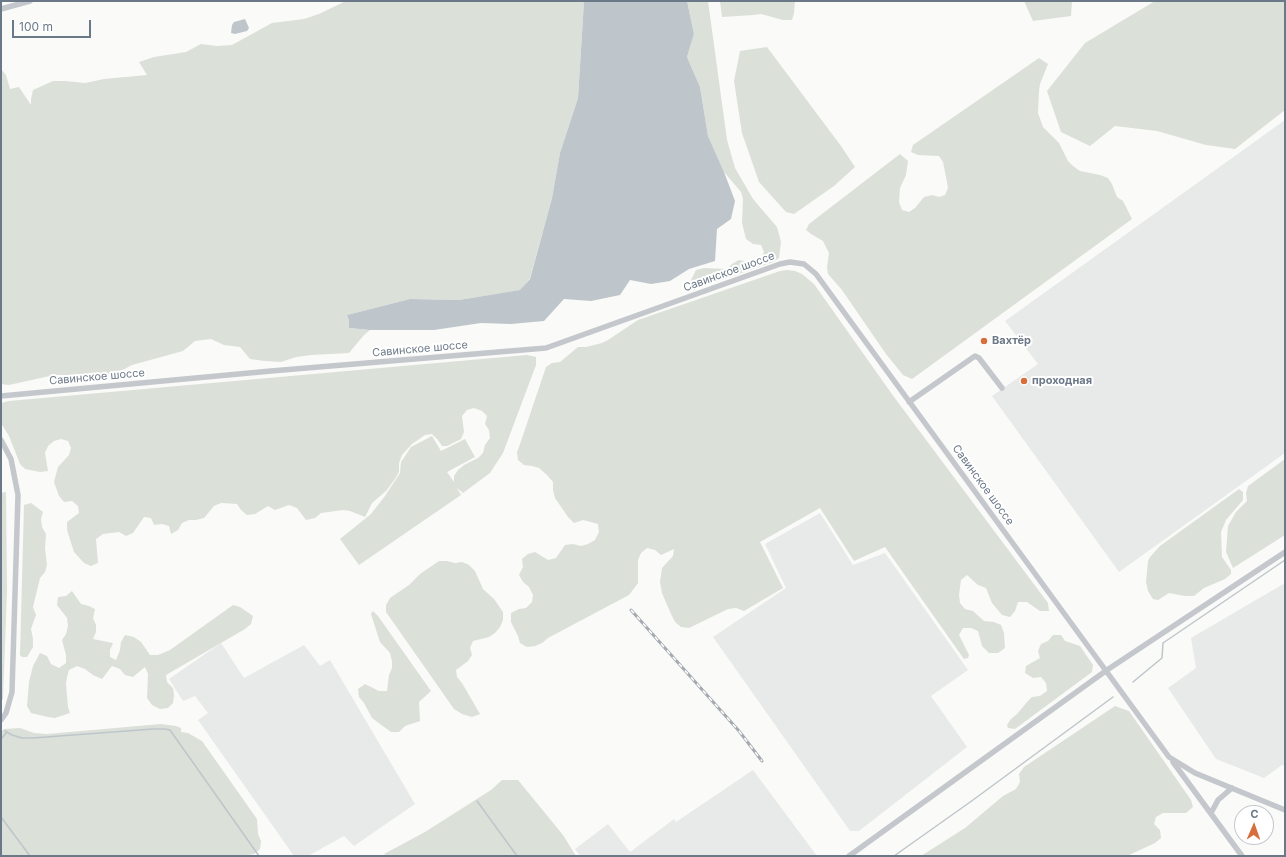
<!DOCTYPE html>
<html>
<head>
<meta charset="utf-8">
<style>
	body { margin:0 }
	#map { position:relative; width:1286px; height:857px; overflow:hidden; background:#fafaf8; font-family:Inter,sans-serif }
	canvas { display:block }
	.frame { position:absolute; inset:0; border:2px solid #6b7887; pointer-events:none }
	.north { position:absolute; left:1234px; top:805px; width:40px; height:40px; box-sizing:border-box; background:#fff; border:1px solid #c4c9cf; border-radius:50%; rotate:2deg; font-size:11px; font-weight:700; line-height:16px; text-align:center; color:#6b7887 }
	.north::after { content:''; display:block; margin:auto; width:14px; height:18px; background:#d66f3b; clip-path:polygon(50% 0,100% 100%,50% 72%,0 100%) }
	.scale { position:absolute; left:12px; top:20px; width:79px; height:18px; box-sizing:border-box; border:2px solid #6b7887; border-top:0; padding-left:5px; font-size:12px; line-height:14px; white-space:nowrap; color:#6b7887; -webkit-text-stroke:3px #fff; paint-order:stroke }
</style>
</head>
<body>
<div id="map">
<canvas width="1286" height="857"></canvas>
<div class="frame"></div>
<div class="north">С</div>
<div class="scale">100 m</div>
</div>
<script>
const g = document.querySelector('canvas').getContext('2d');
g.lineJoin = 'round';
function fillPath(path, color) {
  g.fillStyle = color;
  g.fill(path, 'evenodd');
}
function shape(rows) {
  const path = new Path2D();
  for (const r of rows) {
    path.moveTo(r[0], r[1]);
    for (let i = 2; i < r.length; i += 2) path.lineTo(r[i], r[i + 1]);
  }
  return path;
}
function trace(path, color, width, dash) {
  g.strokeStyle = color;
  g.lineWidth = width;
  g.lineCap = dash ? 'butt' : 'round';
  g.setLineDash(dash || []);
  g.stroke(path);
}
function write(font, color, halo, rows, align = 'center') {
  g.font = font + ' Inter,sans-serif';
  g.lineWidth = 4;
  g.setLineDash([]);
  g.textBaseline = 'middle';
  g.strokeStyle = halo;
  g.fillStyle = color;
  for (const [text, x, y, turn = 0] of rows) {
    g.save();
    g.translate(x, y);
    g.rotate((+turn || 0) * Math.PI / 180);
    g.textAlign = isNaN(turn) ? turn : align;
    if (halo) g.strokeText(text, 0, 0);
    g.fillText(text, 0, 0);
    g.restore();
  }
}
const built = shape([
	[1285,120,1285,453,1119,572,992,396,1038,364,1005,321],
	[820,513,853,565,885,553,968,670,931,696,967,747,859,831,850,831,713,637,786,588,765,544],
	[1285,583,1285,766,1282,765,1264,778,1216,759,1168,688,1196,668,1191,638],
	[221,643,244,678,304,645,320,666,330,660,415,804,354,846,344,836,308,856,294,856,198,720,208,713,195,696,183,701,169,679],
	[753,770,817,856,580,856,575,849,608,824,630,852,674,819,676,822]
]);
const green = shape([
	[346,1,584,1,578,98,560,153,552,198,530,278,521,290,459,300,410,299,347,315,349,321,349,328,370,330,364,335,349,353,311,355,296,357,281,362,265,361,250,359,240,347,224,345,211,339,195,341,183,351,132,365,117,373,102,375,54,375,9,385,1,384,1,69,6,75,10,89,19,87,31,105,31,99,33,90,53,81,65,81,85,83,104,79,147,75,139,62,154,57,186,52,201,44,217,46,232,45,272,23,304,19,319,14],
	[687,1,708,1,727,140,735,168,753,199,777,227,781,242,779,258,773,262,695,289,689,284,696,270,704,268,727,269,732,264,739,260,754,263,760,259,764,252,761,245,753,244,746,239,742,223,743,199,741,192,724,172,708,136,700,87,687,57,694,34],
	[720,1,795,1,794,13,792,20,783,20,761,14,753,15,722,17],
	[1024,1,1072,1,1071,16,1033,21],
	[1155,1,1285,1,1285,110,1235,149,1206,145,1157,131,1115,126,1090,146,1061,132,1047,91,1085,43],
	[767,47,841,146,855,167,834,186,794,214,786,212,759,182,742,133,734,81,740,51],
	[1039,58,1048,64,1040,84,1039,91,1038,113,1043,127,1059,143,1068,161,1073,166,1080,171,1100,175,1108,178,1112,184,1117,197,1123,201,1132,219,912,379,903,375,886,354,842,290,828,274,827,267,829,253,823,241,811,234,806,230,809,224,900,154,908,161,906,175,900,188,899,202,902,210,909,212,915,208,924,197,932,195,939,197,945,195,948,188,947,182,943,162,939,156,918,155,911,152,913,145],
	[787,270,795,271,802,274,814,284,894,397,1048,603,1049,611,1040,611,1027,602,1018,602,1015,611,1010,617,1002,615,992,603,986,588,978,585,967,575,961,580,959,595,960,603,965,609,973,611,984,621,994,622,1001,625,1004,633,1005,648,998,653,989,653,982,646,978,631,971,628,963,628,959,635,969,655,968,658,964,659,885,547,854,561,820,508,760,542,783,588,744,611,736,608,728,609,689,628,681,627,675,622,671,614,662,593,660,582,662,568,673,556,674,549,661,555,655,550,647,548,641,553,638,560,638,583,629,595,548,638,542,643,535,646,527,647,520,643,518,636,511,622,511,613,519,609,526,608,532,602,533,595,529,587,523,582,519,575,523,567,522,559,528,554,535,552,548,560,556,558,565,545,573,544,581,546,588,544,595,540,599,532,598,524,583,520,574,523,568,517,555,498,553,490,553,482,547,475,539,468,532,466,524,465,518,460,517,452,519,447,546,367,552,363,560,362,578,347,586,347,602,343,608,340,638,320,780,271],
	[527,355,536,357,536,365,503,453,490,473,463,493,457,488,461,495,359,565,340,539,371,514,385,496,400,473,401,462,411,447,432,436,441,451,465,439,475,457,447,472,454,482,454,476,458,470,464,465,478,458,483,453,485,445,490,438,489,430,485,424,487,416,482,411,474,408,467,410,462,416,464,432,461,439,447,446,442,446,438,440,432,434,425,435,412,444,402,455,399,463,399,472,395,479,386,491,372,503,365,517,350,511,343,510,321,513,315,518,306,520,297,508,289,505,275,510,268,506,255,514,247,515,241,510,237,504,221,503,214,506,204,518,196,520,189,520,182,523,178,530,171,534,169,526,162,524,154,525,151,518,144,517,133,533,126,536,119,532,103,534,96,539,98,563,91,566,84,563,74,552,67,530,67,522,79,513,78,506,72,501,64,502,59,496,54,482,58,467,69,455,71,448,68,441,61,439,54,441,48,446,45,453,48,471,40,472,25,469,20,464,9,436,1,423,1,403,9,401],
	[1285,459,1285,535,1233,568,1226,552,1228,526,1236,512,1247,501,1246,493,1248,486],
	[1239,489,1243,492,1243,500,1226,520,1221,532,1222,557,1231,570,1231,574,1225,579,1204,588,1194,596,1185,596,1169,593,1158,600,1153,599,1148,591,1146,582,1148,561,1150,557,1160,546],
	[6,492,7,590,3,699,1,701,1,493],
	[31,503,43,512,41,519,42,527,46,534,45,549,47,565,45,572,40,578,33,607,36,615,31,629,33,639,33,647,27,657,22,657,20,655,24,505],
	[439,561,447,561,455,563,462,562,469,565,475,571,483,589,494,599,503,612,503,620,500,627,495,633,489,637,473,641,470,648,472,655,468,661,456,670,457,677,462,683,480,714,472,717,462,714,454,709,386,612,386,605,390,598,409,585,420,574],
	[72,591,81,604,89,606,95,609,93,618,96,625,96,632,93,639,113,643,110,650,110,657,116,660,120,650,121,642,125,635,134,637,141,642,150,655,158,655,170,650,233,605,240,607,253,616,251,624,245,629,166,675,167,682,173,688,174,695,173,703,168,708,160,709,152,705,147,698,148,674,145,667,133,677,125,675,120,669,112,666,102,679,93,675,85,669,77,666,69,670,67,677,66,684,68,707,70,713,55,718,48,717,31,713,27,706,29,682,33,666,40,653,47,656,51,664,59,668,66,663,66,655,62,640,66,634,68,626,67,618,57,605,58,597,66,596],
	[373,611,378,616,431,691,419,702,420,721,405,726,399,732,391,732,372,718,364,703,359,697,358,689,365,684,379,691,387,691,389,675,392,668,392,661,390,653,380,642,371,614],
	[1053,635,1061,635,1065,641,1080,646,1093,665,1092,672,1015,729,1008,728,1007,725,1011,719,1017,714,1027,702,1032,697,1040,696,1047,691,1046,683,1041,677,1033,678,1025,673,1026,666,1040,658,1038,651,1041,644,1048,641],
	[1115,706,1129,711,1191,800,1193,807,1186,813,1163,813,1156,817,1154,824,1160,830,1161,838,1155,843,1127,856,921,856,965,828,1003,796,1016,789,1020,782,1019,774,1024,767],
	[161,724,176,726,181,728,181,732,188,733,202,741,257,819,258,834,261,841,260,849,254,854,242,856,1,856,1,732,4,729,20,728,34,733,47,734],
	[502,780,518,780,563,835,576,856,387,856,384,854,425,832,491,790]
]);
const water = shape([
	[584,1,687,1,694,34,687,57,700,87,708,136,724,172,735,201,731,219,717,229,715,261,689,269,670,281,651,284,630,280,620,295,591,301,564,299,544,321,511,324,481,323,434,330,370,330,349,328,349,321,347,315,410,299,459,300,520,290,530,279,552,198,560,153,578,98],
	[245,19,249,28,247,31,235,34,231,33,232,25,234,22]
]);
const stream = shape([
	[1133,682,1162,658,1163,643,1285,560],
	[5,731,12,735,22,738,33,738,153,729,165,729,170,730,259,856],
	[1,739,7,732],
	[477,801,517,856],
	[1,817,30,856],
	[894,856,973,800,1113,697]
]);
const minor = shape([
	[1,9,30,1],
	[1,396,271,371,546,348,780,264,790,262,804,264,816,274,1169,757,1195,773,1285,810],
	[909,402,975,356,979,358,1002,388],
	[1,440,11,459,18,495,12,692,6,713,1,720],
	[1173,762,1242,856],
	[1211,813,1218,800,1232,788],
	[849,856,1107,670,1285,552]
]);
const rail = shape([
	[631,610,739,731,762,761]
]);
const markers = [
	[984,341,4,"#d66f3b"],
	[1024,381,4,"#d66f3b"]
];
const streetNames = [
	["Савинское шоссе",729,272,-20],
	["Савинское шоссе",420,349,-5],
	["Савинское шоссе",97,377,-5],
	["Савинское шоссе",983,485,54]
];
const poiNames = [
	["Вахтёр",992,341],
	["проходная",1032,381]
];
fillPath(built, '#e8e9e9');
fillPath(green, '#dbe0d9');
fillPath(water, '#bec6cb');
trace(stream, '#bec6cb', 1.5);
trace(minor, '#c4c7cb', 5.5);
trace(rail, '#a5aab0', 3);
trace(rail, '#fff', 1.5, [4.5]);
for (const [x, y, r, color] of markers) {
  const dot = new Path2D();
  dot.arc(x, y, r, 0, 2 * Math.PI);
  g.fillStyle = color;
  g.fill(dot);
  trace(dot, '#fff', 1.5);
}
write('11px', '#6b7887', '#fff', streetNames);
write('bold 11px', '#6b7887', '#fff', poiNames, 'left');
</script>
</body>
</html>
